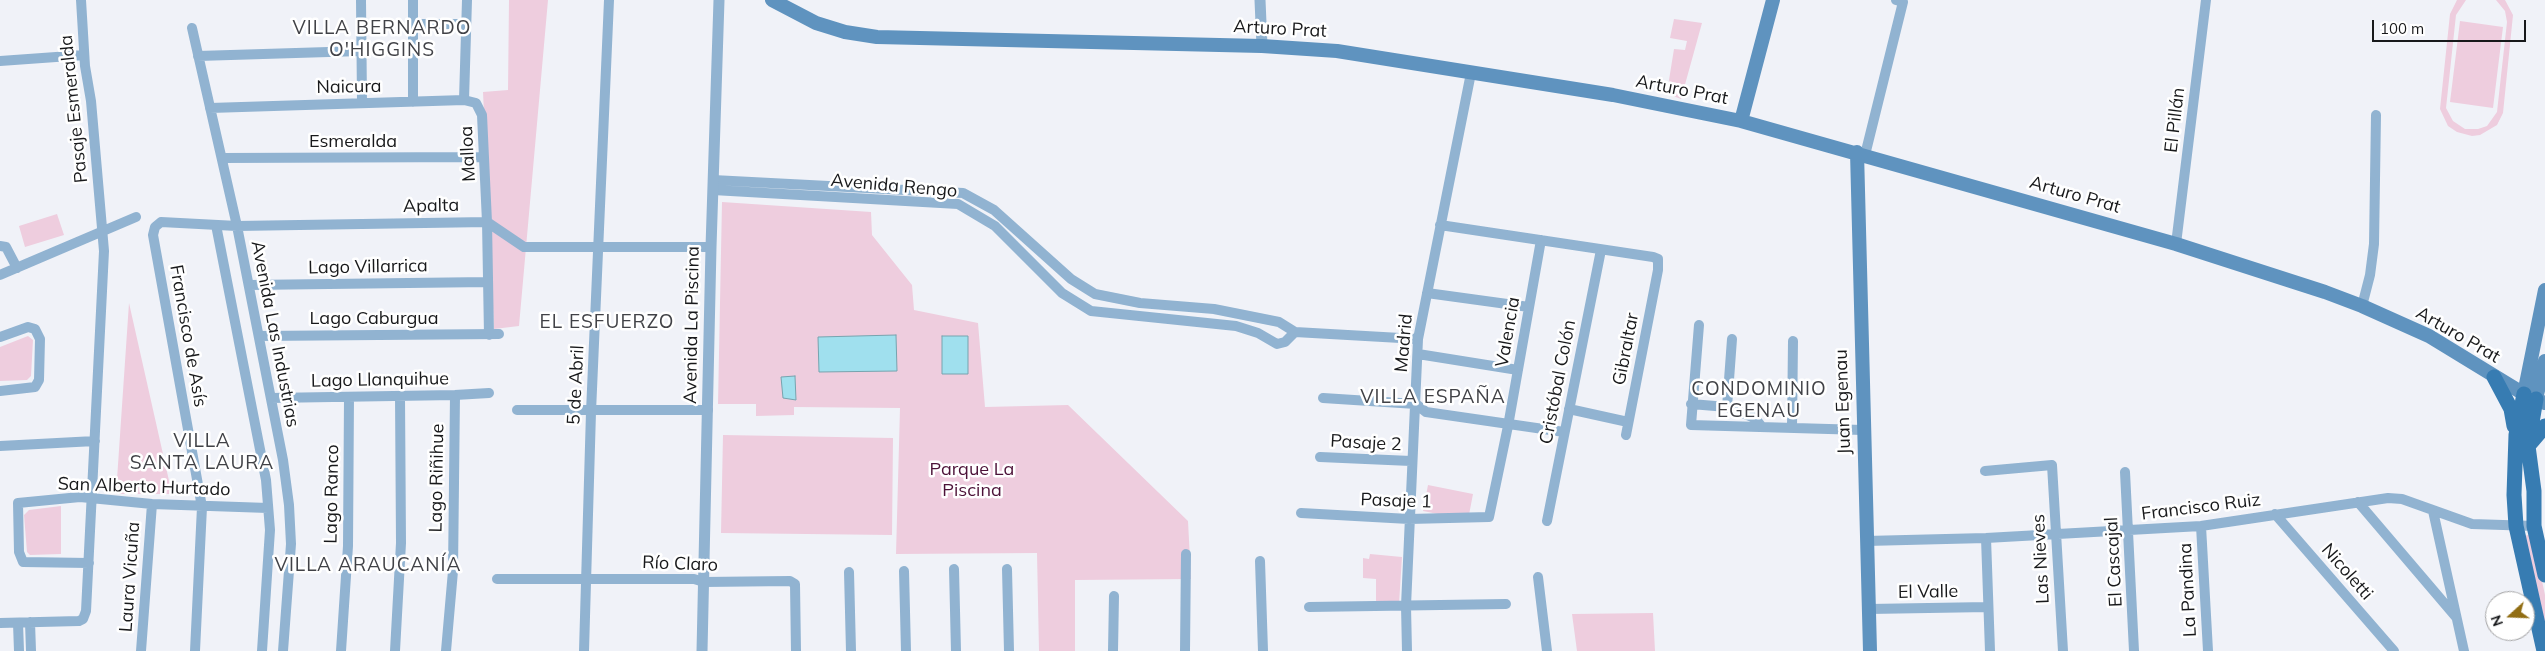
<!DOCTYPE html>
<html>
<head>
<meta charset="utf-8">
<style>
	body { margin:0 }
	#map { position:relative; width:2545px; height:651px; overflow:hidden; background:#f0f2f8; font-family:Mulish,sans-serif }
	canvas { display:block }
	.north { position:absolute; left:2485px; top:591px; width:50px; height:50px; box-sizing:border-box; background:#fff; border:1px solid #a3a3a4; border-radius:50%; rotate:250deg; font-size:14px; font-weight:700; line-height:20px; text-align:center; color:#18191b }
	.north::after { content:''; display:block; margin:auto; width:18px; height:22px; background:#916d13; clip-path:polygon(50% 0,100% 100%,50% 72%,0 100%) }
	.scale { position:absolute; left:2372px; top:20px; width:154px; height:22px; box-sizing:border-box; border:2px solid #18191b; border-top:0; padding-left:6px; font-size:15px; line-height:18px; white-space:nowrap; color:#18191b; -webkit-text-stroke:4px #fff; paint-order:stroke }
</style>
</head>
<body>
<div id="map">
<canvas width="2545" height="651"></canvas>
<div class="north">N</div>
<div class="scale">100 m</div>
</div>
<script>
const g = document.querySelector('canvas').getContext('2d');
g.lineJoin = 'round';
function fillPath(path, color) {
  g.fillStyle = color;
  g.fill(path, 'evenodd');
}
function shape(rows) {
  const path = new Path2D();
  for (const r of rows) {
    path.moveTo(r[0], r[1]);
    for (let i = 2; i < r.length; i += 2) path.lineTo(r[i], r[i + 1]);
  }
  return path;
}
function trace(path, color, width, dash) {
  g.strokeStyle = color;
  g.lineWidth = width;
  g.lineCap = dash ? 'butt' : 'round';
  g.setLineDash(dash || []);
  g.stroke(path);
}
function write(font, color, halo, rows, align = 'center') {
  g.font = font + ' Mulish,sans-serif';
  g.lineWidth = 5;
  g.setLineDash([]);
  g.textBaseline = 'middle';
  g.strokeStyle = halo;
  g.fillStyle = color;
  for (const [text, x, y, turn = 0] of rows) {
    g.save();
    g.translate(x, y);
    g.rotate((+turn || 0) * Math.PI / 180);
    g.textAlign = isNaN(turn) ? turn : align;
    if (halo) g.strokeText(text, 0, 0);
    g.fillText(text, 0, 0);
    g.restore();
  }
}
const green = shape([
	[509,0,548,0,519,326,494,329,483,92,508,90],
	[2457,0,2466,0,2456,15,2446,108,2453,121,2465,129,2478,129,2487,126,2497,112,2507,22,2505,11,2496,0,2505,0,2513,15,2503,113,2497,125,2480,135,2472,136,2457,132,2448,126,2440,109,2450,14],
	[1674,19,1702,23,1681,99,1673,96,1669,80,1674,49,1685,50,1687,41,1670,38],
	[2460,21,2503,27,2493,108,2450,102],
	[722,202,871,212,872,235,912,285,914,310,978,323,985,407,1068,405,1188,521,1191,579,1075,580,1075,651,1039,651,1037,553,896,554,900,408,794,407,794,415,756,416,756,404,718,404],
	[57,214,64,235,25,247,19,226],
	[129,303,172,494,116,494],
	[28,336,33,340,31,376,27,380,0,381,0,347],
	[723,435,893,438,892,535,721,533],
	[1428,485,1473,494,1468,520,1423,511],
	[61,506,61,554,30,555,27,552,24,515,29,510],
	[2532,534,2545,595,2545,628,2524,536],
	[1370,554,1402,557,1399,604,1376,605,1376,579,1363,578,1363,558,1369,559],
	[1653,613,1655,651,1577,651,1572,614]
]);
const water = shape([
	[896,335,897,371,819,372,818,337,896,335],
	[942,336,968,336,968,374,942,374,942,336],
	[795,376,796,400,783,398,781,377,795,376]
]);
const minor = shape([
	[361,0,362,102],
	[413,0,413,102],
	[414,24,466,24],
	[192,28,237,226,283,460,289,505,291,544,283,651],
	[198,56,361,51],
	[0,61,84,55],
	[464,100,467,0],
	[210,108,464,100,476,103,482,115,487,222,489,335],
	[1865,155,1903,2,1896,0],
	[222,158,484,157],
	[713,180,963,193,994,210,1071,279,1095,294,1140,303,1214,309,1279,322,1295,332,1418,339],
	[713,190,958,204,995,226,1062,293,1091,311,1236,326,1258,333,1277,344,1285,342,1295,332],
	[216,225,266,480,270,530,262,651],
	[1440,225,1653,257,1658,259,1658,270,1626,435],
	[2176,244,2206,0],
	[0,246,6,247,17,268],
	[0,275,136,217],
	[249,285,488,282],
	[1427,293,1529,307],
	[2362,306,2370,275,2374,244,2376,115],
	[1699,325,1691,425,1863,430],
	[259,336,499,334],
	[0,337,28,327,35,329,40,339,39,380,35,387,0,391],
	[1418,354,1518,370],
	[271,398,455,395,489,393],
	[1323,398,1416,404,1426,412,1564,432],
	[1691,404,1727,407,1755,418,1762,427],
	[1727,407,1732,339],
	[1569,409,1628,422],
	[517,410,708,410],
	[1792,428,1793,341],
	[0,446,95,441],
	[1320,457,1411,461],
	[1985,471,2052,465,2063,651],
	[2125,472,2134,651],
	[2358,502,2456,617],
	[2433,511,2464,651],
	[1301,513,1409,519,1489,517,1508,426,1541,240],
	[2275,514,2394,651],
	[1547,521,1601,250],
	[2201,526,2208,651],
	[1986,538,1990,651],
	[1866,541,1986,538,2201,526,2388,498,2402,499,2472,524,2534,526],
	[1260,561,1263,651],
	[89,563,23,562,19,552,18,503,80,497,152,504,268,508],
	[954,569,956,651],
	[1007,569,1009,651],
	[904,571,906,651],
	[849,572,851,651],
	[1538,577,1547,651],
	[497,579,694,579,704,582,790,581,795,584,796,651],
	[1309,607,1506,604],
	[1869,609,1988,607],
	[30,622,31,651],
	[0,623,79,621,83,619,86,611,104,251,91,101,85,66,81,0],
	[18,623,19,651],
	[141,651,152,504],
	[195,651,202,507,153,235,155,227,161,222,237,226,487,222,524,247,711,247],
	[341,651,348,546,349,397],
	[395,651,401,543,400,396],
	[446,651,453,571,455,395],
	[584,651,591,412,609,0],
	[1113,651,1114,596],
	[1185,651,1186,554],
	[1407,651,1406,606,1418,339,1471,73]
]);
const tertiary = shape([
	[1260,0,1262,46],
	[702,651,711,247,719,0]
]);
const secondary = shape([
	[772,0,816,23,845,32,877,37,1262,46,1337,51,1613,95,1741,121,2176,244,2325,292,2362,306,2429,336,2524,394,2545,403],
	[1741,121,1773,0],
	[1857,152,1870,651],
	[2524,394,2545,290],
	[2536,399,2545,361]
]);
const primary = shape([
	[2494,377,2511,409,2514,426],
	[2524,394,2516,435,2514,495,2516,526,2544,651],
	[2536,399,2528,446,2534,491,2534,526,2545,575],
	[2529,445,2545,426]
]);
const streetNames = [
	["Arturo Prat",1280,29,3],
	["Naicura",349,87,-1],
	["Arturo Prat",1682,90,11],
	["Pasaje Esmeralda",74,109,-96],
	["El Pillán",2175,120,-83],
	["Esmeralda",353,142],
	["Malloa",468,154,-93],
	["Avenida Rengo",894,186,5],
	["Arturo Prat",2075,195,16],
	["Apalta",431,206,-1],
	["Lago Villarrica",368,267,-1],
	["Lago Caburgua",374,319],
	["Avenida La Piscina",692,325,-89],
	["Valencia",1508,332,-80],
	["Avenida Las Industrias",275,334,79],
	["Arturo Prat",2458,335,30],
	["Francisco de Asís",188,336,80],
	["Madrid",1404,343,-85],
	["Gibraltar",1626,349,-79],
	["Lago Llanquihue",380,380,-1],
	["Cristóbal Colón",1558,382,-79],
	["5 de Abril",576,385,-87],
	["Juan Egenau",1843,402,-92],
	["Pasaje 2",1366,443,3],
	["Lago Riñihue",437,478,-89],
	["San Alberto Hurtado",144,487,2],
	["Lago Ranco",332,494,-89],
	["Pasaje 1",1396,501,2],
	["Francisco Ruiz",2201,507,-7],
	["Las Nieves",2041,559,-93],
	["El Cascajal",2114,562,-93],
	["Río Claro",680,564,2],
	["Nicoletti",2347,572,49],
	["Laura Vicuña",130,577,-86],
	["La Pandina",2188,590,-93],
	["El Valle",1928,592,-1]
];
const parkNames = [
	["Parque La",972,470],
	["Piscina",972,491]
];
const neighbourhoodNames = [
	["VILLA BERNARDO",382,28],
	["O'HIGGINS",382,50],
	["EL ESFUERZO",607,322],
	["CONDOMINIO",1759,389],
	["EGENAU",1759,411],
	["VILLA ESPAÑA",1433,397],
	["VILLA",202,441],
	["SANTA LAURA",202,463],
	["VILLA ARAUCANÍA",368,565]
];
fillPath(green, '#eecdde');
fillPath(water, '#a0e0ee');
trace(water, '#77a4af', 1);
trace(minor, '#91b3d1', 10);
trace(tertiary, '#91b3d1', 11);
trace(secondary, '#5f93bf', 14);
trace(primary, '#377cb2', 15);
write('18px', '#18191b', '#fff', streetNames);
write('18px', '#4c1238', '#fff', parkNames);
g.letterSpacing = '1px';
write('19px', '#414247', '#fff', neighbourhoodNames);
g.letterSpacing = '0px';
</script>
</body>
</html>
